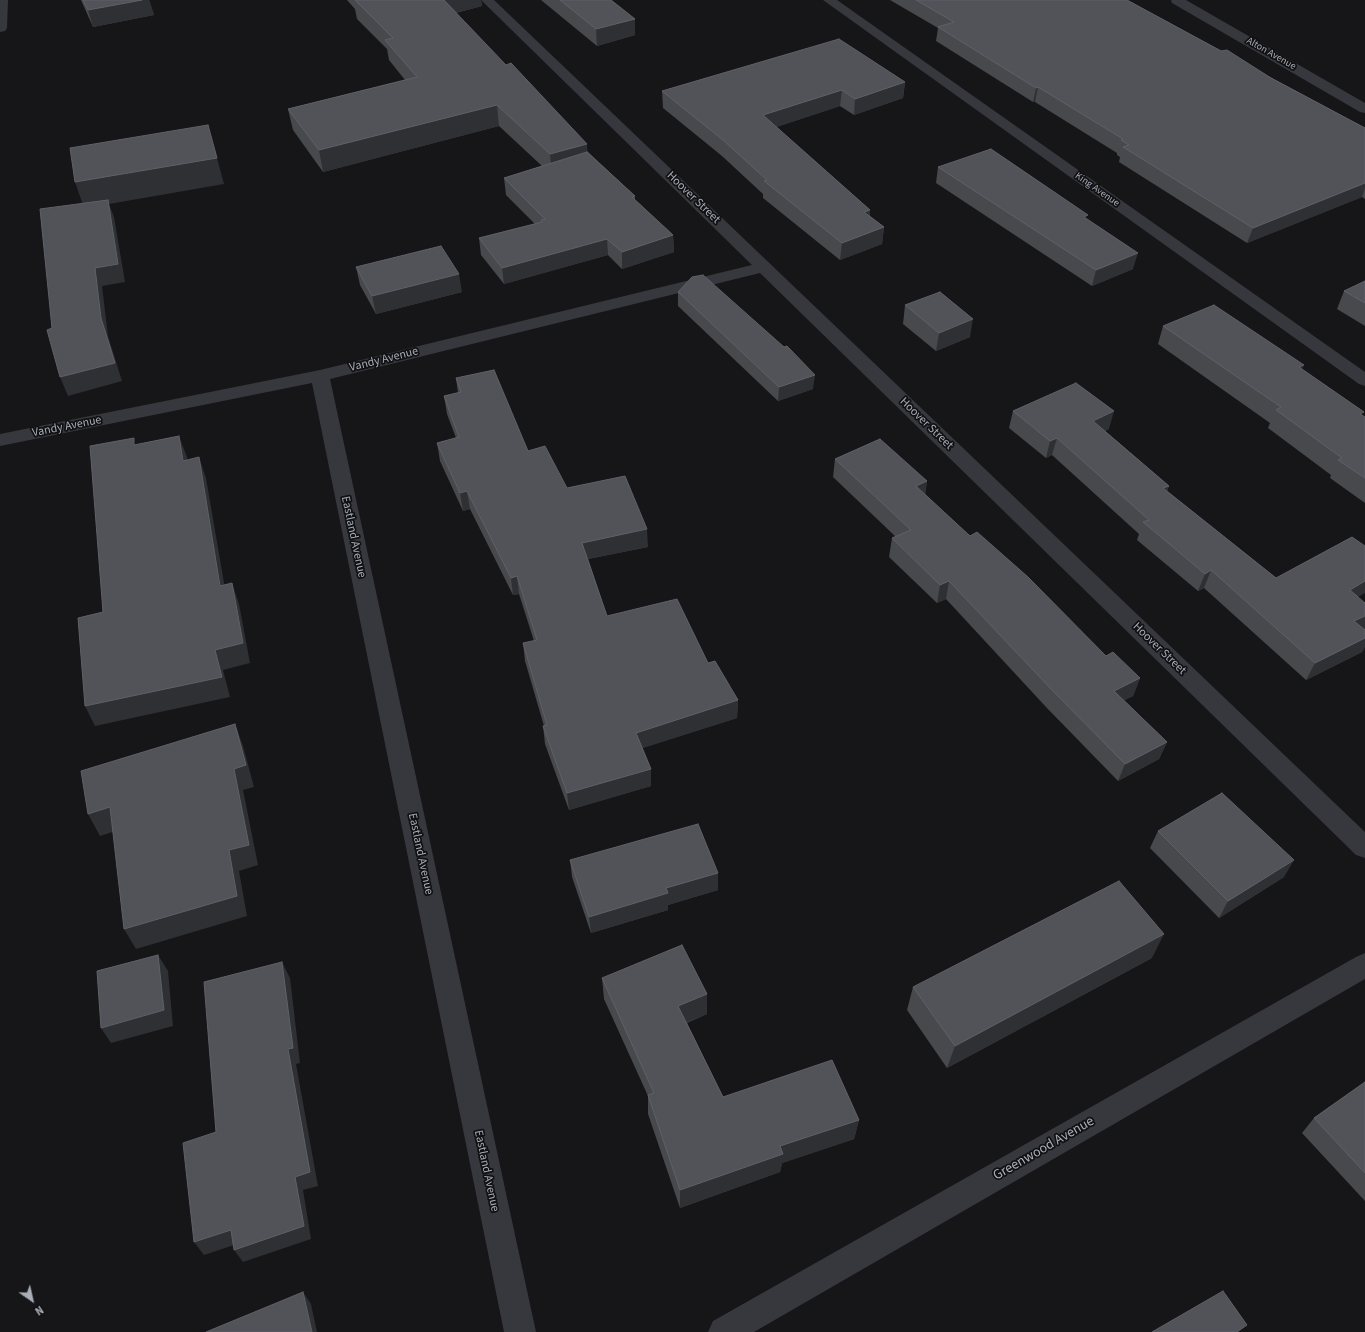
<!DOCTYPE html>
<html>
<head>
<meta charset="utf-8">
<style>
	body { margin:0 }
	#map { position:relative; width:1365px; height:1332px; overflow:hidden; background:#161618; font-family:"Source Sans 3",sans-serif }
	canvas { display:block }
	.north { position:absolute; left:12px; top:1280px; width:40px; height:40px; -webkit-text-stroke:3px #111113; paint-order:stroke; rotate:146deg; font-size:11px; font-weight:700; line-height:16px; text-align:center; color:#a8adb8 }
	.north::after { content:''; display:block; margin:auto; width:14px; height:18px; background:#a8adb8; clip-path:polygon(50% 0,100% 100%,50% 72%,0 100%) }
</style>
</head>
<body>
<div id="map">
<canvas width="1365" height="1332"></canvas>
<div class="north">N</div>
</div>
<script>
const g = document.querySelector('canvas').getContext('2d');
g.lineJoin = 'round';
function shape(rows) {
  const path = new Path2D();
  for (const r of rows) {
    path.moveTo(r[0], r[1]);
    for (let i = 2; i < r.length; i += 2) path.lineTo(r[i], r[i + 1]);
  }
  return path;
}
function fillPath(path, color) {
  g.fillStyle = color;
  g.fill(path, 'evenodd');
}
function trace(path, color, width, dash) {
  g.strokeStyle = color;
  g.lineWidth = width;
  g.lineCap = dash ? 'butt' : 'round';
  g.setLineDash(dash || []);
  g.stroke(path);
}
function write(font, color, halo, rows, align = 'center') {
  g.font = font + ' "Source Sans 3",sans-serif';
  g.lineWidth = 3.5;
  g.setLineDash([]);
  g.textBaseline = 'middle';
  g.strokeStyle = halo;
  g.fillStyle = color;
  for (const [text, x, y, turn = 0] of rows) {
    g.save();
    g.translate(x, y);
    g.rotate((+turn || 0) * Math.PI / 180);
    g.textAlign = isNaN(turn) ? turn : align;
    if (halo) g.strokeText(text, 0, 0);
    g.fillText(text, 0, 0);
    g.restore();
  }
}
const minor = shape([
	[0,0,8,0,7,28,5,31,0,32,0,0],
	[481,0,494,0,1365,832,1365,858,1356,855,760,273,330,379,536,1332,504,1332,312,383,0,446,0,434,320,370,752,265,481,0],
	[823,0,837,0,1365,372,1365,386,1359,384,823,0],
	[1171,0,1186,0,1365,103,1365,113,1360,112,1172,3,1171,0],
	[1365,953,1365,979,754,1332,708,1332,713,1321,1356,957,1365,953]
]);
const wall = shape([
	[81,0,149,0,154,15,93,27],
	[347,0,481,0,482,6,456,13,588,152,635,196,635,200,673,235,674,252,622,269,608,255,504,284,481,255,479,238,535,224,506,195,504,178,542,166,499,126,323,172,293,130,288,109,405,80,389,60,387,49,357,19,355,9],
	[541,0,611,0,635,19,635,35,597,46],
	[890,0,1127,0,1365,128,1365,199,1362,197,1247,243,1119,162,1120,157,1117,155,1117,153,1035,102,1033,102,936,41,938,28],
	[905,82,903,98,854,115,840,106,776,127,870,210,870,216,884,227,882,244,840,260,763,198,763,194,722,156,663,108,662,91],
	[938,167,1087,219,1133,269,1092,286,936,183],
	[356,267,462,292,376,314,360,285],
	[1365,281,1365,326,1337,309,1344,291],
	[678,292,784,347,813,389,778,401,678,306],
	[905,305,970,337,936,351,903,324],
	[1163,326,1302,369,1365,417,1365,503,1330,478,1331,475,1268,428,1270,423,1158,344],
	[456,378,528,451,567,488,648,547,588,559,607,616,708,663,738,700,737,718,642,748,651,769,651,786,569,810,545,744,543,726,544,726,525,661,523,643,534,641,519,594,513,595,470,509,463,511,440,461,437,443,456,438,447,414,444,396,458,393],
	[1013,411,1109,429,1105,431,1169,486,1167,491,1276,578,1358,597,1365,628,1364,629,1365,630,1365,647,1362,652,1306,680,1204,588,1198,591,1137,540,1139,534,1052,455,1046,458,1009,428],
	[835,459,927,481,925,495,970,536,1106,656,1140,678,1133,696,1124,700,1167,742,1159,759,1118,781,1046,707,946,599,937,603,889,557,892,538,896,537,833,477],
	[1158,831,1284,877,1219,918,1150,848],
	[570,860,718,873,718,890,668,905,668,910,591,933,572,877],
	[1152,958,947,1068,907,1010,913,987],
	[602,978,707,994,707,1014,687,1023,723,1097,859,1120,854,1139,782,1163,780,1172,680,1208,648,1114,648,1096,604,999],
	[1365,1082,1365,1201,1302,1133,1314,1118]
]);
const shadedWall = shape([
	[142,0,149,0,154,15,93,27,88,10],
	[441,0,481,0,482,6,443,16],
	[635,19,635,35,597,46,596,29],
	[905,82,903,98,854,115,855,99],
	[1038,87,1035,102,1033,102,1036,88],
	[842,90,840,106,762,132,763,115],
	[497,105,499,126,323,172,319,150],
	[208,125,224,184,109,204,114,217,125,282,102,286,108,336,122,381,68,396,60,377,84,208,75,182],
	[587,144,588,165,552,176,550,154],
	[1365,183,1365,188,1362,197,1247,243,1253,228],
	[870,210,869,227,864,212],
	[884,227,882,244,840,260,842,243],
	[673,235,674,252,622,269,622,252],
	[607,239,608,255,504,284,502,268],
	[1138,253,1133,269,1092,286,1096,270],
	[459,274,462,292,376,314,372,296],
	[973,319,970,337,936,351,939,333],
	[1304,365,1296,383,1299,367],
	[815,375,813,389,778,401,779,387],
	[1114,411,1109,429,1088,438,1093,421],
	[179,436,187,457,190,482,183,461],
	[1057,438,1052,455,1046,458,1050,441],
	[199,457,206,478,228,606,220,586],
	[927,481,924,500,916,486],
	[1169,486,1162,503,1163,488],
	[467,491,470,509,463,511,460,493],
	[647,529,648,547,583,560,582,543],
	[1211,570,1204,588,1198,591,1205,574],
	[517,576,519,594,513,595,511,578],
	[949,581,946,599,937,603,940,585],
	[1365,581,1365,593,1341,607,1350,590],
	[232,583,239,604,250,663,223,670,230,697,95,726,85,706,215,650],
	[1365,616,1365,628,1345,638,1354,621],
	[1365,638,1365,647,1362,652,1306,680,1315,663],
	[1140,678,1133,696,1108,709,1114,691],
	[738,700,737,718,637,750,636,733],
	[235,724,243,746,254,787,243,790,258,865,239,871,247,916,136,949,124,929,229,850,234,769],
	[1167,742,1159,759,1118,781,1125,764],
	[651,769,651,786,569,810,567,793],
	[110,807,122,829,100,836,88,814],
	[1294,860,1284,877,1219,918,1228,901],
	[718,873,718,890,668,905,668,910,591,933,589,917,666,888],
	[1164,934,1152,958,947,1068,955,1046],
	[158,955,168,971,173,1026,111,1043,101,1028],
	[282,962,290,978,300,1063,296,1064,318,1186,303,1190,311,1239,243,1262,234,1250,295,1177,288,1049],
	[707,994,707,1014,678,1026,678,1006],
	[859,1120,854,1139,782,1163,780,1172,680,1208,680,1190,780,1146],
	[231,1230,240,1243,204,1255,194,1242],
	[303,1292,311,1304,317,1332,312,1332]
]);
const building = shape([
	[83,0,142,0,88,10,83,0],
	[355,0,444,0,506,65,511,63,587,144,550,154,497,105,319,150,288,109,417,77,385,40,393,38,355,0],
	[560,0,611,0,635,19,596,29,560,0],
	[916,0,1127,0,1221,51,1227,50,1271,78,1365,128,1365,183,1253,228,1123,147,1129,145,1121,140,1123,139,1038,87,1036,88,938,27,954,22,916,0],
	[839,39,905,82,855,99,842,90,763,115,870,210,864,212,884,227,842,243,764,181,767,180,723,140,662,91,839,39],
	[208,125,217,158,75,182,70,148,208,125],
	[991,149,1088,215,1084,217,1138,253,1096,270,938,167,991,149],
	[587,152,635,196,632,197,673,235,622,252,607,239,502,268,479,238,542,222,541,220,545,219,504,178,587,152],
	[108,200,118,264,95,268,101,318,115,363,60,377,47,330,52,328,40,209,108,200],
	[441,246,459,274,372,296,356,267,441,246],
	[703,275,784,347,787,346,815,375,779,387,678,292,692,277,703,275],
	[1365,281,1365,303,1344,291,1365,281],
	[940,292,973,319,939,333,905,305,940,292],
	[1214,305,1304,365,1299,367,1364,412,1360,414,1365,417,1365,478,1338,460,1342,458,1276,410,1281,407,1163,326,1214,305],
	[494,370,528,451,545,446,567,488,625,476,647,529,582,543,607,616,677,599,708,663,715,661,738,700,636,733,651,769,567,793,543,726,547,725,523,643,537,640,517,576,511,578,467,491,460,493,437,443,459,437,444,396,461,392,456,378,494,370],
	[1076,383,1114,411,1093,421,1169,486,1163,488,1276,578,1352,537,1365,546,1365,581,1350,590,1365,603,1365,616,1354,621,1365,630,1365,638,1315,663,1211,570,1205,574,1143,522,1149,520,1057,438,1050,441,1013,411,1076,383],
	[179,436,183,461,199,457,220,586,232,583,243,643,215,650,222,677,85,706,78,618,103,612,90,446,134,438,134,445,179,436],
	[880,439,927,481,916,486,970,536,977,532,1028,577,1106,656,1113,652,1140,678,1114,691,1167,742,1125,764,1051,689,949,581,940,585,892,538,911,530,835,459,880,439],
	[235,724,246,765,234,769,249,845,229,850,237,896,124,929,110,807,88,814,81,771,235,724],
	[1222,793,1294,860,1228,901,1158,831,1222,793],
	[698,824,718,873,666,888,668,893,589,917,570,860,698,824],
	[1119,881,1164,934,955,1046,913,987,1119,881],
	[682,945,707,994,678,1006,723,1097,832,1060,859,1120,780,1146,783,1154,680,1190,648,1095,654,1093,602,978,682,945],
	[158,955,164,1010,101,1028,97,971,158,955],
	[282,962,293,1048,288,1049,310,1172,295,1177,304,1226,234,1250,231,1230,194,1242,183,1143,216,1132,204,982,282,962],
	[1365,1082,1365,1173,1314,1118,1365,1082],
	[1223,1291,1247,1325,1237,1332,1152,1332,1223,1291],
	[303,1292,312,1332,206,1332,303,1292]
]);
const farStreetnames = [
	["Alton Avenue",1271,54,30],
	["King Avenue",1097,190,35]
];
const streetNames = [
	["Hoover Street",693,198,44],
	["Vandy Avenue",384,360,-14],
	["Hoover Street",926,424,44],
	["Vandy Avenue",67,427,-11],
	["Eastland Avenue",353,537,78],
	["Hoover Street",1159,649,44],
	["Eastland Avenue",420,854,78],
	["Eastland Avenue",486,1171,78]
];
const nearStreetnames = [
	["Greenwood Avenue",1044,1149,-30]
];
fillPath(minor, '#37383d');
fillPath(wall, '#47494d');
fillPath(shadedWall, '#2f3033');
fillPath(building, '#525359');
trace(building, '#5f6168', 1);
write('10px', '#a8adb8', '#111113', farStreetnames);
write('12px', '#a8adb8', '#111113', streetNames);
write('14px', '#a8adb8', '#111113', nearStreetnames);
</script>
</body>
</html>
